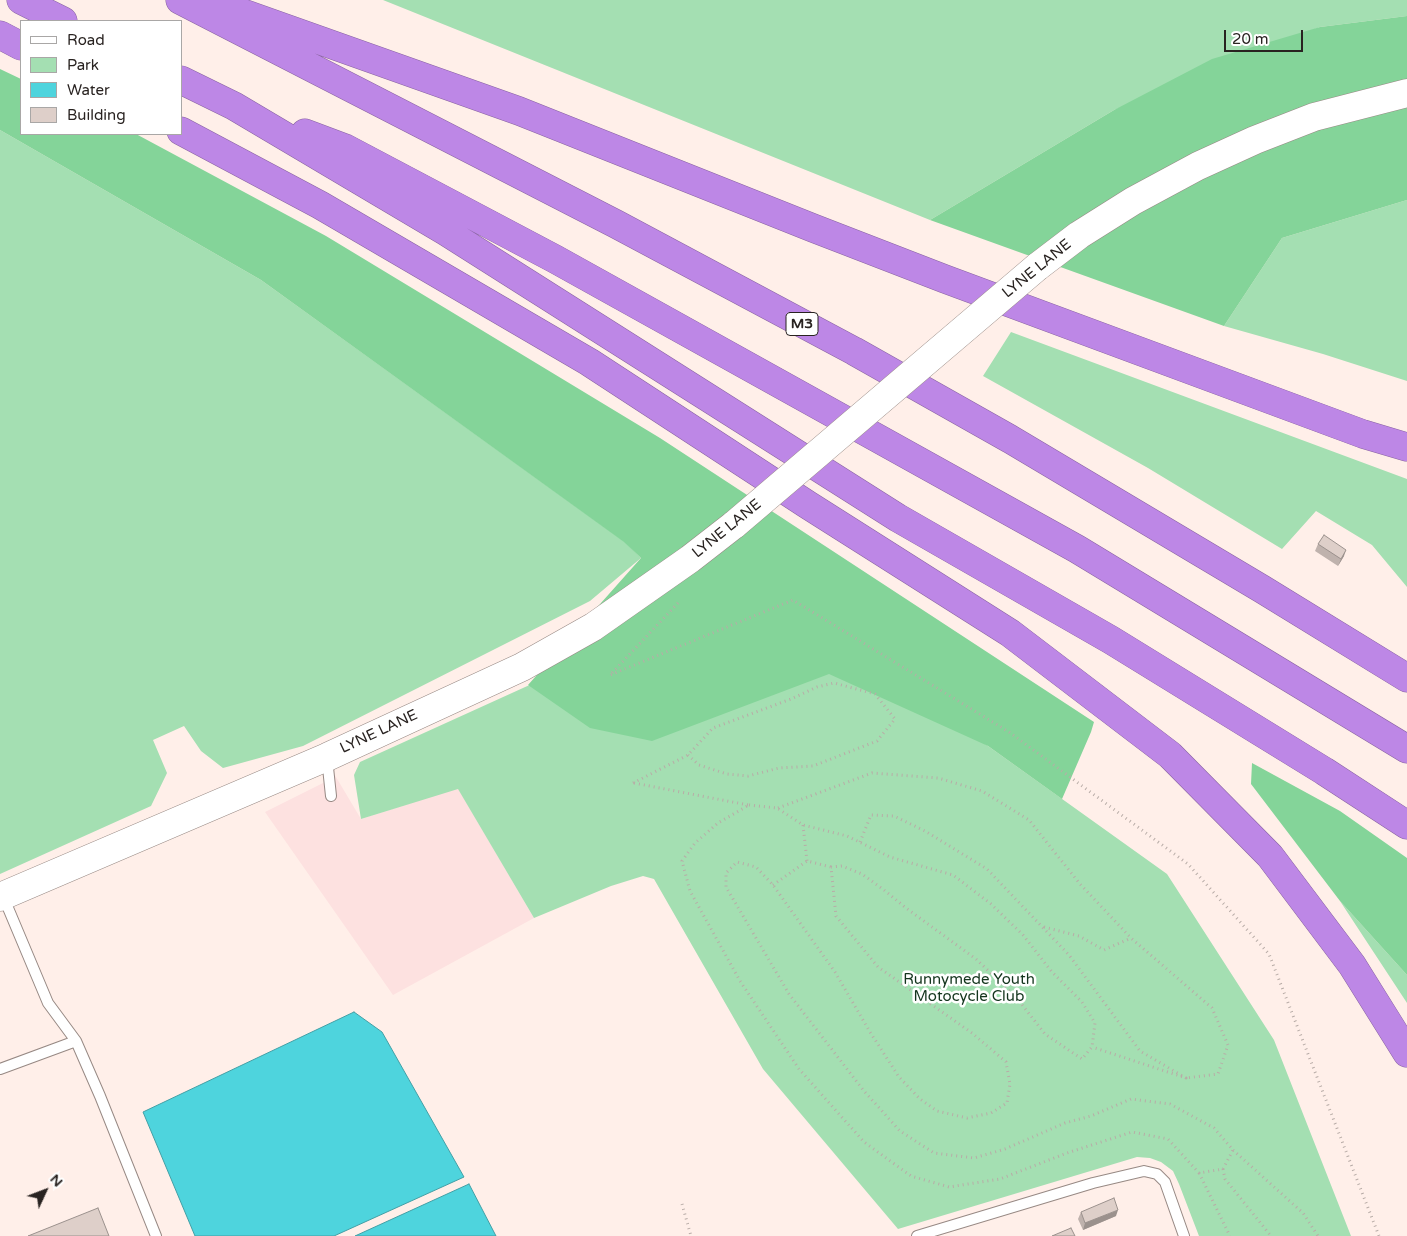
<!DOCTYPE html>
<html>
<head>
<meta charset="utf-8">
<style>
	body { margin:0 }
	#map { position:relative; width:1407px; height:1236px; overflow:hidden; background:#ffefe9; font-family:"Varela Round",sans-serif }
	canvas { display:block }
	.legend { position:absolute; left:20px; top:20px; width:162px; height:115px; box-sizing:border-box; background:#fff; border:1px solid #a9a7a6; margin:0; padding:6px 9px; list-style:none; font-size:15px; color:#292321 }
	.legend li { display:flex; align-items:center; gap:10px; height:25px }
	.legend b { width:25px; border:1px solid #a9a7a6 }
	.north { position:absolute; left:20px; top:1166px; width:50px; height:50px; -webkit-text-stroke:4px #fff; paint-order:stroke; rotate:47deg; font-size:14px; font-weight:700; line-height:20px; text-align:center; color:#292321 }
	.north::after { content:''; display:block; margin:auto; width:18px; height:22px; background:#292321; clip-path:polygon(50% 0,100% 100%,50% 72%,0 100%) }
	.scale { position:absolute; left:1224px; top:30px; width:79px; height:22px; box-sizing:border-box; border:2px solid #292321; border-top:0; padding-left:6px; font-size:15px; line-height:18px; white-space:nowrap; color:#292321; -webkit-text-stroke:4px #fff; paint-order:stroke }
</style>
</head>
<body>
<div id="map">
<canvas width="1407" height="1236"></canvas>
<ul class="legend">
<li><b style="height:6px;background:#fff"></b>Road</li>
<li><b style="height:14px;background:#a4dfb2"></b>Park</li>
<li><b style="height:14px;background:#4ed4dd"></b>Water</li>
<li><b style="height:14px;background:#decfc9"></b>Building</li>
</ul>
<div class="north">N</div>
<div class="scale">20 m</div>
</div>
<script>
const g = document.querySelector('canvas').getContext('2d');
g.lineJoin = 'round';
function fillPath(path, color) {
  g.fillStyle = color;
  g.fill(path, 'evenodd');
}
function shape(rows) {
  const path = new Path2D();
  for (const r of rows) {
    path.moveTo(r[0], r[1]);
    for (let i = 2; i < r.length; i += 2) path.lineTo(r[i], r[i + 1]);
  }
  return path;
}
function trace(path, color, width, dash) {
  g.strokeStyle = color;
  g.lineWidth = width;
  g.lineCap = dash ? 'butt' : 'round';
  g.setLineDash(dash || []);
  g.stroke(path);
}
function write(font, color, halo, rows, align = 'center') {
  g.font = font + ' "Varela Round",sans-serif';
  g.lineWidth = 5;
  g.setLineDash([]);
  g.textBaseline = 'middle';
  g.strokeStyle = halo;
  g.fillStyle = color;
  for (const [text, x, y, turn = 0] of rows) {
    g.save();
    g.translate(x, y);
    g.rotate((+turn || 0) * Math.PI / 180);
    g.textAlign = isNaN(turn) ? turn : align;
    if (halo) g.strokeText(text, 0, 0);
    g.fillText(text, 0, 0);
    g.restore();
  }
}
const commercial = shape([
	[333,772,361,819,458,788,534,918,393,995,265,812,329,780]
]);
const green = shape([
	[383,0,1407,0,1407,16,1320,27,1114,110,930,220],
	[0,130,261,280,625,542,641,558,590,601,303,746,223,768,201,751,184,726,153,740,167,773,151,806,0,874],
	[1407,200,1407,381,1323,354,1224,326,1282,238],
	[1011,332,1407,479,1407,587,1372,545,1316,511,1282,549,1148,468,983,376],
	[801,623,988,746,1167,874,1274,1040,1351,1236,1199,1236,1179,1184,1173,1171,1161,1162,1150,1158,1137,1157,898,1229,763,1069,654,879,643,876,611,886,534,918,458,789,361,819,354,775,360,762,556,673],
	[1340,901,1407,975,1407,1003]
]);
const forest = shape([
	[1407,16,1407,200,1282,238,1224,326,930,220,1114,110,1212,59,1320,27],
	[0,69,21,79,21,134,136,134,326,236,660,438,1094,722,1091,732,1062,799,988,746,829,674,652,741,590,728,528,685,641,558,624,542,261,280,0,130],
	[1252,763,1340,811,1407,858,1407,975,1340,901,1251,784]
]);
const water = shape([
	[354,1012,382,1032,464,1177,334,1236,195,1236,143,1112,354,1012],
	[469,1184,496,1236,355,1236,469,1184]
]);
const path = shape([
	[678,603,610,675,793,600,1009,732,1188,864,1269,954,1379,1236],
	[633,783,688,755,713,728,791,699,817,687,834,683,875,694,895,719,877,741,813,766,779,768,748,776,727,774,699,765,688,755],
	[634,783,748,805],
	[749,805,777,808,803,825,847,836,890,857,953,875,991,904,1023,935,1052,972,1082,1002,1095,1023,1092,1047,1082,1059,1045,1034,1016,997,976,959,906,908,884,890,862,874,842,866,831,867,836,916,878,967,972,1033,1006,1062,1010,1084,1007,1103,991,1113,967,1118,937,1111,920,1099,899,1077,870,1032,835,972,773,885,756,867,737,862,726,873,726,887,789,994,864,1091,900,1131,934,1153,974,1158,1005,1149,1065,1123,1091,1116,1131,1099,1170,1104,1214,1128,1233,1150,1223,1169,1199,1173,1168,1139,1132,1132,1067,1153,1000,1179,949,1187,911,1176,864,1142,799,1069,740,981,690,891,682,861,695,843,718,823,749,805],
	[778,808,872,773,938,778,982,791,1029,820,1080,884,1131,938,1212,1008,1228,1045,1218,1074,1186,1078],
	[803,825,807,861],
	[860,842,871,815,894,816,925,831,987,869,1069,955,1140,1051,1186,1078,1092,1047],
	[773,885,807,861,831,867],
	[1044,927,1079,936,1104,950,1131,938],
	[1233,1150,1303,1213,1318,1236],
	[1223,1169,1225,1179,1271,1236],
	[1199,1173,1230,1236],
	[682,1204,691,1236]
]);
const lane = shape([
	[327,758,331,796],
	[3,896,48,1003,76,1041,100,1096,156,1236],
	[0,1069,76,1041],
	[917,1236,1093,1183,1144,1171,1157,1174,1165,1182,1184,1236]
]);
const secondary = shape([
	[1037,267,1079,235,1133,201,1198,166,1255,140,1314,117,1407,93],
	[0,897,327,757,522,667,593,627,690,559,735,524]
]);
const highway = shape([
	[21,0,63,21],
	[180,0,616,224,854,351,1010,439,1262,589,1407,678],
	[223,6,519,111,813,228,945,279,1363,434,1407,447],
	[0,35,21,46],
	[181,80,234,106,445,231,898,518,1111,640,1324,771,1407,825],
	[181,131,320,205,589,362,808,505,1010,633,1170,755,1270,856,1352,965,1407,1053],
	[305,133,345,148,555,259,1077,549,1407,749]
]);
const secondaryBridge = shape([
	[735,524,1037,267]
]);
const wall = shape([
	[1318,544,1344,556,1338,566,1315,551],
	[1081,1212,1116,1216,1083,1230,1078,1219]
]);
const shadedWall = shape([
	[1346,550,1344,556,1338,566,1341,559],
	[1118,1210,1116,1216,1083,1230,1085,1223]
]);
const building = shape([
	[1324,535,1346,550,1341,559,1318,544,1324,535],
	[1114,1198,1118,1210,1085,1223,1081,1212,1114,1198],
	[98,1208,109,1236,28,1236,98,1208],
	[1071,1228,1075,1236,1052,1236,1071,1228]
]);
const shields = [
	[802,324,32]
];
const shieldNames = [
	["M3",802,324]
];
const streetNames = [
	["LYNE LANE",1037,269,-39],
	["LYNE LANE",727,529,-39],
	["LYNE LANE",379,732,-25]
];
const parkNames = [
	["Runnymede Youth",969,980],
	["Motocycle Club",969,997]
];
fillPath(commercial, '#fde1e0');
fillPath(green, '#a4dfb2');
fillPath(forest, '#84d499');
fillPath(water, '#4ed4dd');
trace(water, '#439fa5', 1);
trace(lane, '#978984', 12);
trace(secondary, '#978984', 29);
trace(highway, '#8964a1', 29);
trace(path, '#b8aca7', 3, [1, 4]);
trace(lane, '#fff', 10);
trace(secondary, '#fff', 28);
trace(highway, '#bd87e6', 28);
trace(secondaryBridge, '#978984', 29, []);
trace(secondaryBridge, '#fff', 28);
fillPath(wall, '#bfb2ad');
fillPath(shadedWall, '#9b918d');
fillPath(building, '#decfc9');
trace(building, '#9b918d', 1);
for (const [x, y, w] of shields) {
  const box = new Path2D();
  box.roundRect(x - w / 2, y - 11.5, w, 23, 4);
  g.fillStyle = '#fff';
  g.fill(box);
  trace(box, '#292321', 1);
}
write('bold 14px', '#292321', null, shieldNames);
write('15px', '#292321', '#fff', streetNames);
write('15px', '#13351d', '#fff', parkNames);
</script>
</body>
</html>
